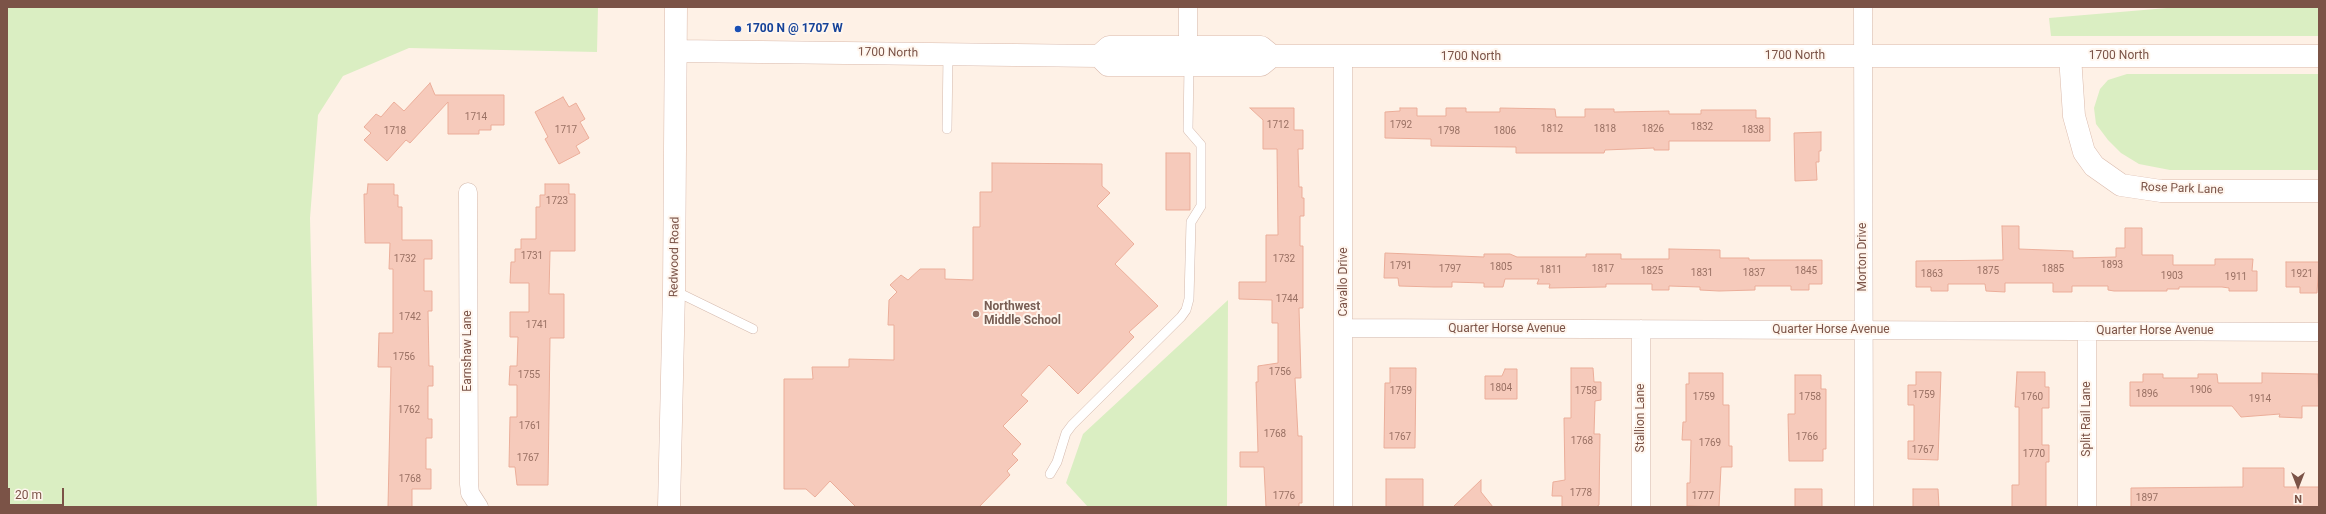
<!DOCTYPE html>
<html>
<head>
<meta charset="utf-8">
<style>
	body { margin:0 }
	#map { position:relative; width:2326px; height:514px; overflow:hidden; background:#fef1e6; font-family:Roboto,sans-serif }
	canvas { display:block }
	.frame { position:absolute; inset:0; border:8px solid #7b5347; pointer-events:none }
	.north { position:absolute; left:2278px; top:466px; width:40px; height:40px; -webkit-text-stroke:3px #fff6ee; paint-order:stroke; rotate:180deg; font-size:11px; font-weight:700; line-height:16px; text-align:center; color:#7b5347 }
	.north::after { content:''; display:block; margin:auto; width:14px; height:18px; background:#7b5347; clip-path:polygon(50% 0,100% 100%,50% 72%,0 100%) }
	.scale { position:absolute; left:8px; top:488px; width:56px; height:18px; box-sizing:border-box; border:2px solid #7b5347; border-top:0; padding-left:5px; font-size:12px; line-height:14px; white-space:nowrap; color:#7b5347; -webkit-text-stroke:3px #fff6ee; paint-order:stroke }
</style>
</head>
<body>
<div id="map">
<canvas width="2326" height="514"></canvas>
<div class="frame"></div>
<div class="north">N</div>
<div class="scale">20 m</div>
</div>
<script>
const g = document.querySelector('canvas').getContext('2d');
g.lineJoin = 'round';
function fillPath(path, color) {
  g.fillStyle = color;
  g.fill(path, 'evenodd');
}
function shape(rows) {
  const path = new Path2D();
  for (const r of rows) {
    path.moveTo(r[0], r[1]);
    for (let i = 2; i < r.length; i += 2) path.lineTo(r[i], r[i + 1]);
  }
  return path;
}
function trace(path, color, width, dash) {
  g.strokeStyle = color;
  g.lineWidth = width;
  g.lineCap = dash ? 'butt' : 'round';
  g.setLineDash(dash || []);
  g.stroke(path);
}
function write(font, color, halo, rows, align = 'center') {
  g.font = font + ' Roboto,sans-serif';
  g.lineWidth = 4;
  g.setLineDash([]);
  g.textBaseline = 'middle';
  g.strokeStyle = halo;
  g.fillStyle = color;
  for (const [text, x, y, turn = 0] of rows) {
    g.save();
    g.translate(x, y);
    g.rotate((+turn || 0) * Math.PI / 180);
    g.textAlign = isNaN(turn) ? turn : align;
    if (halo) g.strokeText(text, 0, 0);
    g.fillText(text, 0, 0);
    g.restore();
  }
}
const green = shape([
	[7,7,598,7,597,52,409,48,343,76,318,115,310,218,317,507,7,507],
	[2179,7,2319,7,2319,36,2051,36,2049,18],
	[2127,74,2319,74,2319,170,2170,170,2139,164,2121,153,2108,140,2096,124,2094,108,2100,89,2108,80],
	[1228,300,1227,507,1088,507,1066,483,1083,434]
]);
const building = shape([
	[430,83,435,95,504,95,504,125,491,125,491,130,479,130,479,134,448,134,448,102,410,143,406,140,387,161,364,140,371,133,364,127,376,114,381,117,394,102,404,111,430,83],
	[563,97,569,107,576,103,585,119,580,122,589,138,576,146,580,153,559,164,545,139,548,137,535,112,563,97],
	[1250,108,1294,108,1294,130,1303,130,1303,149,1298,149,1299,187,1302,187,1302,198,1304,198,1304,216,1300,216,1300,246,1303,246,1303,308,1299,308,1301,378,1295,378,1298,436,1302,436,1302,503,1299,503,1299,507,1266,507,1264,467,1240,467,1240,452,1258,452,1256,382,1258,382,1258,366,1278,363,1278,323,1272,323,1272,300,1239,299,1239,282,1266,282,1266,235,1278,235,1277,149,1263,149,1263,120,1250,108],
	[1400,108,1417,108,1417,116,1446,116,1446,108,1466,108,1466,112,1500,112,1500,108,1555,109,1556,117,1585,117,1585,109,1614,109,1614,112,1669,111,1669,114,1701,114,1701,110,1756,110,1756,118,1770,118,1770,141,1669,141,1669,150,1654,150,1654,148,1605,150,1604,153,1516,153,1516,147,1431,146,1431,139,1385,138,1385,112,1400,111,1400,108],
	[1821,132,1821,151,1819,151,1819,162,1816,162,1817,180,1795,181,1794,133,1821,132],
	[1166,153,1190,153,1190,210,1166,210,1166,153],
	[992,163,1102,164,1102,186,1110,193,1097,206,1134,244,1115,264,1158,306,1129,332,1134,337,1078,394,1049,365,1021,395,1028,401,1003,426,1021,444,1012,454,1018,460,1007,471,1010,475,979,507,856,507,830,481,815,497,806,489,784,489,784,379,813,379,812,367,849,367,849,359,894,360,894,325,888,325,889,300,897,292,890,285,901,275,908,280,920,269,945,269,945,279,973,280,973,227,980,227,980,192,992,192,992,163],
	[368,184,394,184,394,195,398,195,398,207,402,207,402,240,432,240,432,259,424,259,424,291,432,291,432,311,428,311,429,366,433,366,433,386,428,386,428,419,432,419,432,438,426,438,426,469,431,469,431,489,412,489,412,507,388,507,391,367,378,367,379,333,393,333,393,269,389,269,390,243,365,243,364,194,367,194,368,184],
	[545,184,569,184,569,194,575,194,575,251,550,251,549,294,564,294,564,338,550,338,548,485,517,485,515,467,509,467,510,417,517,417,517,385,509,385,510,366,517,366,518,337,510,337,510,312,529,312,529,283,510,283,511,262,515,262,515,249,521,249,521,239,536,239,536,207,540,207,540,195,545,195,545,184],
	[2002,226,2019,226,2019,249,2073,251,2073,258,2116,257,2116,248,2125,248,2125,228,2142,228,2142,255,2173,255,2173,265,2215,265,2215,259,2253,259,2252,271,2257,271,2257,291,2229,291,2229,288,2222,287,2179,287,2179,289,2167,289,2167,291,2114,291,2108,290,2108,286,2072,286,2072,292,2053,292,2053,283,2005,283,2005,292,1986,291,1985,284,1948,284,1948,291,1931,291,1931,287,1916,287,1916,261,2003,260,2002,226],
	[1669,249,1720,250,1720,258,1749,258,1749,260,1822,260,1822,284,1809,284,1809,290,1791,290,1791,286,1755,286,1755,290,1719,291,1700,290,1700,287,1669,286,1669,290,1652,290,1652,284,1606,284,1606,287,1549,288,1550,284,1537,284,1539,279,1505,279,1503,287,1484,287,1484,283,1452,282,1452,287,1434,287,1399,286,1398,278,1384,278,1385,253,1484,257,1484,254,1510,254,1517,257,1586,257,1586,254,1621,254,1621,259,1669,259,1669,249],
	[2286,262,2319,262,2317,293,2300,293,2300,287,2286,287,2286,262],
	[1390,368,1416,368,1415,448,1384,448,1385,383,1390,383,1390,368],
	[1571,368,1593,368,1594,382,1601,382,1601,400,1595,401,1594,434,1600,434,1599,505,1596,507,1562,507,1562,496,1552,496,1553,482,1565,480,1564,418,1571,418,1571,368],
	[1505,369,1517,369,1517,399,1485,399,1485,376,1502,376,1505,369],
	[1916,372,1941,372,1938,460,1908,459,1908,441,1914,441,1914,405,1908,405,1908,385,1916,385,1916,372],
	[2017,372,2045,372,2045,387,2049,387,2049,408,2042,408,2042,445,2049,445,2049,462,2046,462,2046,507,2012,507,2012,485,2019,485,2019,407,2015,407,2017,372],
	[1689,373,1723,373,1723,405,1729,405,1729,446,1732,446,1732,467,1721,467,1719,507,1687,506,1687,483,1690,483,1691,440,1682,440,1683,422,1686,422,1686,384,1689,384,1689,373],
	[2262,373,2318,374,2319,406,2302,406,2302,418,2279,417,2280,414,2241,417,2232,406,2130,406,2130,382,2143,382,2143,374,2163,374,2163,378,2198,378,2198,374,2217,374,2218,383,2262,383,2262,373],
	[1795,375,1821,375,1821,389,1826,389,1826,449,1823,449,1823,461,1789,461,1788,414,1795,414,1795,375],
	[2243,468,2284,468,2284,487,2319,487,2319,507,2131,507,2131,488,2243,487,2243,468],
	[1386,479,1423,479,1423,507,1386,507,1386,479],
	[1481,480,1481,492,1493,507,1453,507,1481,480],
	[1795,489,1822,489,1822,507,1795,507,1795,489],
	[1913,489,1938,489,1939,507,1913,507,1913,489]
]);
const lane = shape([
	[947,129,948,54],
	[675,291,753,329],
	[1050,474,1057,462,1066,433,1072,425,1181,317,1186,310,1189,299,1191,222,1201,206,1201,145,1188,130,1189,65]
]);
const street = shape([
	[1188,7,1188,60],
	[1863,7,1864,507],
	[1343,57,1343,507],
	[468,192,469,484,470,493,479,507],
	[1344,328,2319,332],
	[1641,329,1641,507],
	[2087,331,2087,507]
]);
const secondary = shape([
	[676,51,1099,56,1108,65,1261,65,1272,56],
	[1099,56,1109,47,1261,47,1272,56,2319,56],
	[2070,56,2074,116,2084,152,2094,166,2121,185,2161,191,2319,191],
	[669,507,674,291,676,7]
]);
const markers = [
	[738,29,4,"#1a4fb4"],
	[976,314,4,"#8d6e63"]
];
const numberNames = [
	["1714",476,117],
	["1712",1278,125],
	["1792",1401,125],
	["1832",1702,127],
	["1812",1552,129],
	["1818",1605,129],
	["1826",1653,129],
	["1717",566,130],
	["1838",1753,130],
	["1718",395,131],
	["1798",1449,131],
	["1806",1505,131],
	["1723",557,201],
	["1731",532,256],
	["1732",405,259],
	["1732",1284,259],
	["1893",2112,265],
	["1791",1401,266],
	["1805",1501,267],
	["1797",1450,269],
	["1817",1603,269],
	["1885",2053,269],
	["1811",1551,270],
	["1825",1652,271],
	["1845",1806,271],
	["1875",1988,271],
	["1831",1702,273],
	["1837",1754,273],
	["1863",1932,274],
	["1921",2302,274],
	["1903",2172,276],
	["1911",2236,277],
	["1744",1287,299],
	["1742",410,317],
	["1741",537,325],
	["1756",404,357],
	["1756",1280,372],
	["1755",529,375],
	["1804",1501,388],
	["1906",2201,390],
	["1759",1401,391],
	["1758",1586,391],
	["1896",2147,394],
	["1759",1924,395],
	["1759",1704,397],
	["1758",1810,397],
	["1760",2032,397],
	["1914",2260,399],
	["1762",409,410],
	["1761",530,426],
	["1768",1275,434],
	["1767",1400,437],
	["1766",1807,437],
	["1768",1582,441],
	["1769",1710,443],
	["1767",1923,450],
	["1770",2034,454],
	["1767",528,458],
	["1768",410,479],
	["1778",1581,493],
	["1776",1284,496],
	["1777",1703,496],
	["1897",2147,498]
];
const transitNames = [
	["1700 N @ 1707 W",746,29]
];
const streetNames = [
	["1700 North",888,53,1],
	["1700 North",1795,56],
	["1700 North",2119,56],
	["1700 North",1471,57],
	["Rose Park Lane",2182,189,2],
	["Redwood Road",675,257,-89],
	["Morton Drive",1863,257,-90],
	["Cavallo Drive",1344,282,-90],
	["Quarter Horse Avenue",1507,329],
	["Quarter Horse Avenue",1831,330],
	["Quarter Horse Avenue",2155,331],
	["Earnshaw Lane",468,351,-90],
	["Stallion Lane",1641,418,-90],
	["Split Rail Lane",2087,419,-90]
];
const educationNames = [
	["Northwest",984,307],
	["Middle School",984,321]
];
fillPath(green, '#daeec2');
fillPath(building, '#f6cabb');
trace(building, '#ebad99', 1);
trace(lane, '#d4b9ad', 10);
trace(street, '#d4b9ad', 19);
trace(secondary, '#dabaac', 23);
trace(lane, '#fff', 9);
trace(street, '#fff', 18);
trace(secondary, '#fff', 22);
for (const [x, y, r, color] of markers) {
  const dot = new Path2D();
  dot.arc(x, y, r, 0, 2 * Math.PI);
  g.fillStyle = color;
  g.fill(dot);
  trace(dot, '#fff6ee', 1.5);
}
write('10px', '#9a7164', null, numberNames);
write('bold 12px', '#164399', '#fff6ee', transitNames, 'left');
write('12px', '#7b5347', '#fff6ee', streetNames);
write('bold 12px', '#785e54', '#fff6ee', educationNames, 'left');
</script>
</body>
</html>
